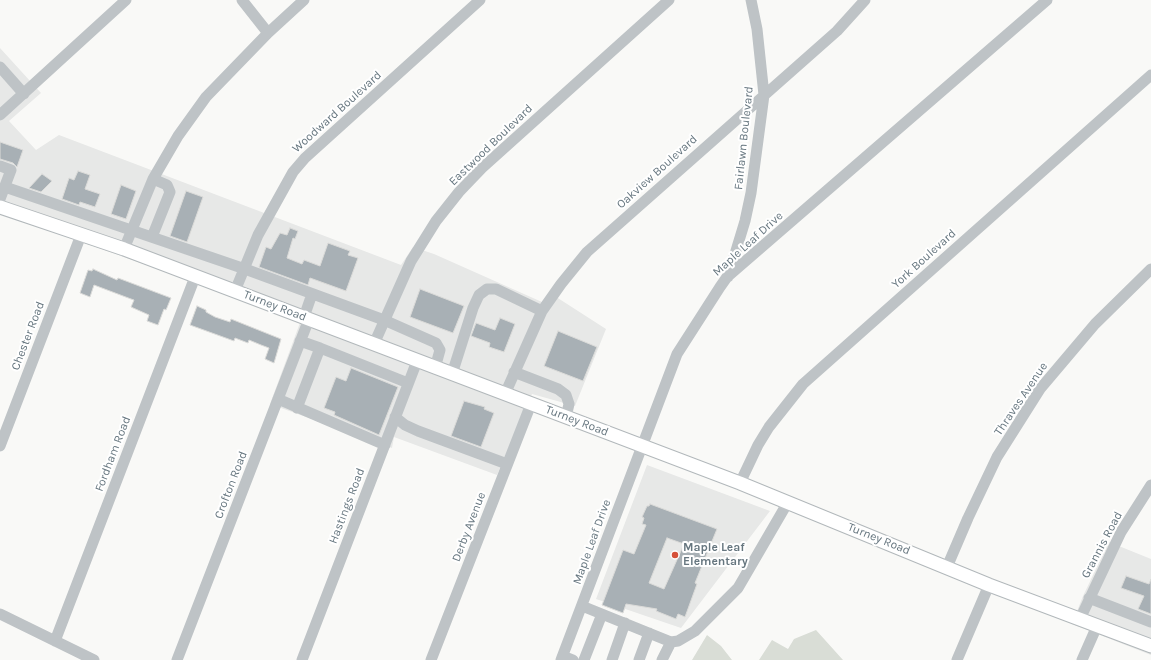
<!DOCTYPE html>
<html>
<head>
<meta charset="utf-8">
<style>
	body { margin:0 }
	canvas { display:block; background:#f9f9f7 }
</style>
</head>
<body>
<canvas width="1151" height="660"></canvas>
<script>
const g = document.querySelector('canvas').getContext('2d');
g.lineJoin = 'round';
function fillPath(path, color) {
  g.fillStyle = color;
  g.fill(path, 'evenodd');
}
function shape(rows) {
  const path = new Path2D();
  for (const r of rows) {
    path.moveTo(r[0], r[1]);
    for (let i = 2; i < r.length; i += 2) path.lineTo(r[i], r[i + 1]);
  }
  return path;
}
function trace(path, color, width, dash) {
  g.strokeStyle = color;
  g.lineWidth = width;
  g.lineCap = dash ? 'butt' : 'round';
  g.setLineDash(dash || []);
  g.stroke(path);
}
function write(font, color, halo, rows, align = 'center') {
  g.font = font + ' Karla,sans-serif';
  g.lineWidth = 4;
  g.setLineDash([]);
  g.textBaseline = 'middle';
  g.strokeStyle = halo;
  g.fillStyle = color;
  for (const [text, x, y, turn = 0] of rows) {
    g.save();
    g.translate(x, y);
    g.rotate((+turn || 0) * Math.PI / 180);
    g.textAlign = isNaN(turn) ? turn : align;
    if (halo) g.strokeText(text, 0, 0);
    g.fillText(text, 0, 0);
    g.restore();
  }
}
const built = shape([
	[0,48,41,93,9,121,36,150,59,135,401,265,413,247,434,254,542,302,550,293,606,329,575,406,532,394,497,475,394,437,392,448,270,404,301,320,0,213],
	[647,465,770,511,681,628,596,599],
	[1109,542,1151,559,1151,655,1072,624,1083,596]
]);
const green = shape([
	[816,630,843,660,759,660,772,640,788,649,794,639],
	[707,635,721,646,732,660,692,660]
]);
const building = shape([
	[0,142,23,150,17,167,13,163,0,159,0,142],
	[78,171,90,175,85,189,100,194,95,207,80,202,79,205,62,199,69,178,74,180,78,171],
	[42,174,52,181,41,192,29,188,42,174],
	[121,185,136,191,126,219,111,214,121,185],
	[186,191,203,197,187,242,170,236,186,191],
	[290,228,298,231,295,239,293,238,287,258,302,264,304,260,320,266,328,243,350,251,348,255,358,258,346,291,310,278,308,285,259,267,266,247,271,249,280,233,287,235,290,228],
	[93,269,117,280,118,278,171,298,166,310,164,309,158,325,147,321,149,315,131,307,134,300,131,299,94,285,90,297,80,293,88,270,92,271,93,269],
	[420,289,464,306,453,333,410,317,420,289],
	[197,306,206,310,206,312,215,317,230,322,231,319,281,339,274,363,265,359,269,348,261,345,249,340,248,343,235,338,234,341,190,325,197,306],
	[500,318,515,324,504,352,489,347,490,343,471,336,476,323,495,330,500,318],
	[558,331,597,347,583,381,544,366,558,331],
	[351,368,398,387,379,435,334,415,335,412,324,408,336,377,346,381,351,368],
	[464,401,485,407,484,409,494,413,481,447,451,436,464,401],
	[650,504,717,529,695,583,697,584,685,617,678,614,676,619,656,611,657,609,626,604,623,613,602,605,623,550,634,554,646,525,642,524,644,518,642,517,647,506,649,506,650,504],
	[667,538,684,544,664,589,649,583,667,538],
	[1126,576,1149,584,1151,579,1151,614,1138,609,1144,596,1121,588,1126,576]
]);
const minor = shape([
	[242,0,268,33],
	[0,67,24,94],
	[0,115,126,0],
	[0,166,11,170,0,199],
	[5,187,245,269,384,320,436,343,440,350,435,368],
	[152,237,170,192,167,185,153,179],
	[124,249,153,179,178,136,206,97,268,33,304,0],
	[728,277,745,221,751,193,764,95,757,29,751,0],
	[235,291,258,235,293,172,305,158,480,0],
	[304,317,312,294],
	[300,341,320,348],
	[374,344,411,261,436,221,459,192,482,168,669,0],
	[514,372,558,389,566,395,569,404,566,417],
	[452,374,473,308,479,295,487,289,496,289,542,311],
	[505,394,542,311,561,284,587,252,837,31,865,0],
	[278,399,385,445],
	[297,408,320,348,408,383],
	[395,417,405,425,418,431,507,464],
	[0,446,81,235],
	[740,483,758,445,769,427,803,384,1151,75],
	[947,567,968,518,997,457,1040,389,1095,324,1151,269],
	[1089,598,1151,622],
	[582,606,671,642,678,641,695,631,738,588,788,502],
	[0,614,94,660],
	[1080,619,1121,532,1151,485],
	[55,641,195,277],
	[563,656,573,660],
	[177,660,309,319],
	[302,660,417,361],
	[431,660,531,404],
	[561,660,677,354,720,287,727,277,1047,0],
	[584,660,602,614],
	[612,660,625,623],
	[639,660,649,633],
	[662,660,671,642],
	[957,660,989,585],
	[1082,660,1097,626]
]);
const major = shape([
	[0,207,124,249,740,483,989,585,1151,646]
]);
const markers = [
	[675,555,4,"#d6513a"]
];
const streetNames = [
	["Woodward Boulevard",337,112,-42],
	["Fairlawn Boulevard",744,138,-84],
	["Eastwood Boulevard",491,145,-44],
	["Oakview Boulevard",657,172,-42],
	["Maple Leaf Drive",748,244,-42],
	["York Boulevard",924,259,-42],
	["Turney Road",275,306,21],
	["Chester Road",28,336,-69],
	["Thraves Avenue",1021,399,-56],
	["Turney Road",577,421,21],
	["Fordham Road",113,454,-69],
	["Crofton Road",231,485,-69],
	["Hastings Road",347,506,-69],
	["Derby Avenue",469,527,-69],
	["Turney Road",879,539,22],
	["Maple Leaf Drive",592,542,-70],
	["Grannis Road",1102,545,-62]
];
const poiNames = [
	["Maple Leaf",683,548],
	["Elementary",683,562]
];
fillPath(built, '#e7e8e7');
fillPath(green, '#d9ddd6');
fillPath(building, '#a8b0b5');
trace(building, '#dbdbd9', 1);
trace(major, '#b2b8bb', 15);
trace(minor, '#bec3c6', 11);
trace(major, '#fff', 13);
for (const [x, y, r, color] of markers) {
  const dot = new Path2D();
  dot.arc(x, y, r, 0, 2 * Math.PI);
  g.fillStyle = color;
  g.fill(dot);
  trace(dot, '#fff', 1.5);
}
write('12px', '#66767f', '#fff', streetNames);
write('bold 12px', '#66767f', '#fff', poiNames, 'left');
</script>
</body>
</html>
